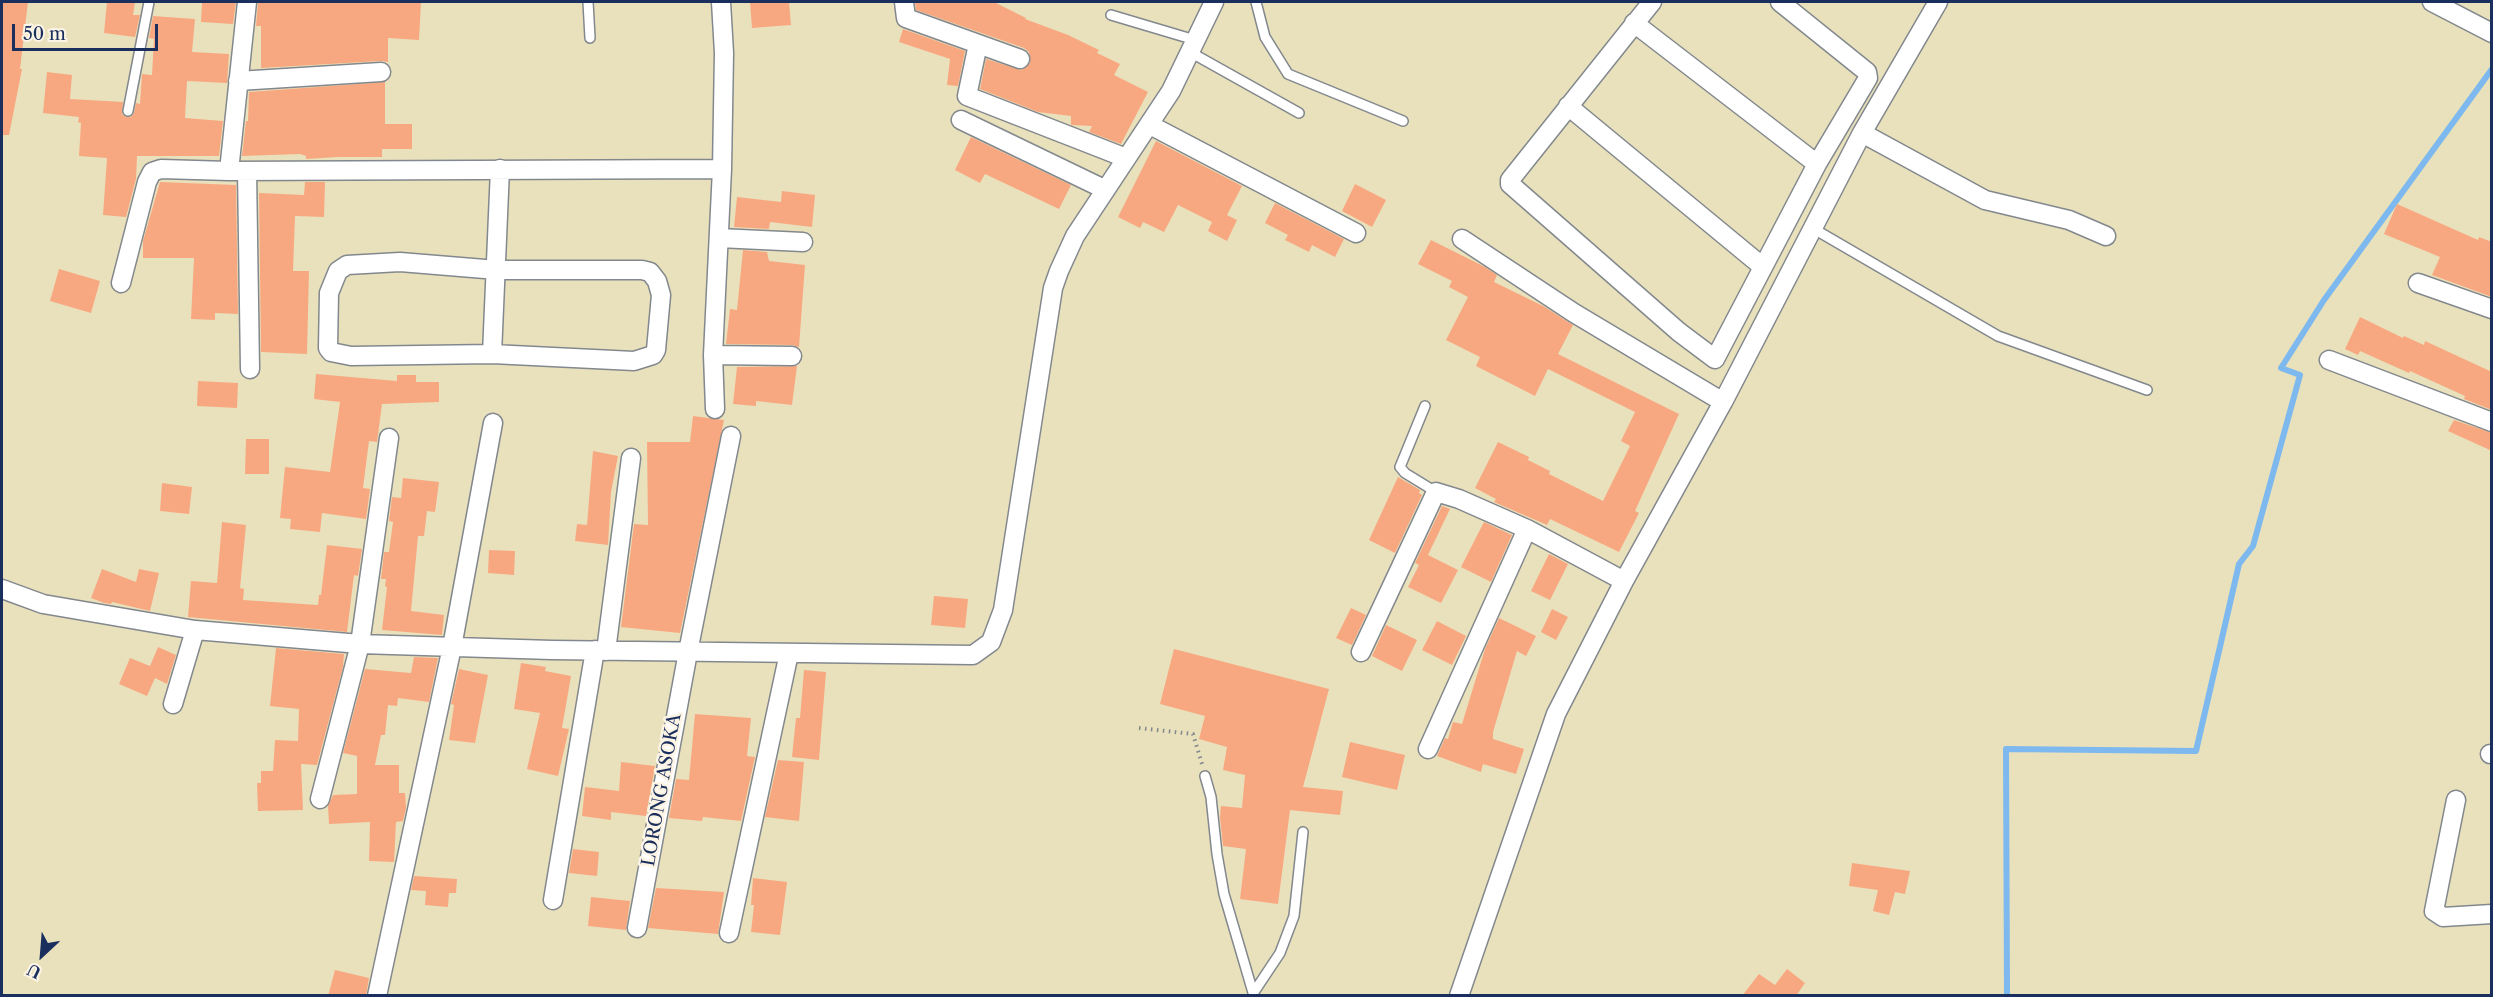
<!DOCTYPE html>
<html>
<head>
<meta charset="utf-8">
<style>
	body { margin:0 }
	#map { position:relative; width:2493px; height:997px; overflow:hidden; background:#e9e1bc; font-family:"Libre Caslon Text",serif }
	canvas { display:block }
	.frame { position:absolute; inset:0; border:3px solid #1b2f5e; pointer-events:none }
	.north { position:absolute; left:12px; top:925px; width:60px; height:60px; -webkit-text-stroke:4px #fcf5e5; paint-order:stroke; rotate:206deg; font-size:16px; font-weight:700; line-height:24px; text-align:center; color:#1b2f5e }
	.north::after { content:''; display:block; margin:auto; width:21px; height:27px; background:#1b2f5e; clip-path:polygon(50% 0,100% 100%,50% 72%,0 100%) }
	.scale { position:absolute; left:12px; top:24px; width:146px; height:27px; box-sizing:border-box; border:3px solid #1b2f5e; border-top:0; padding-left:8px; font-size:18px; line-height:21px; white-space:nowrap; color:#1b2f5e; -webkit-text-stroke:4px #fcf5e5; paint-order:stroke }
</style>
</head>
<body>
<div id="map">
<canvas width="2493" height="997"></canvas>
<div class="frame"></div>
<div class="north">U</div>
<div class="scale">50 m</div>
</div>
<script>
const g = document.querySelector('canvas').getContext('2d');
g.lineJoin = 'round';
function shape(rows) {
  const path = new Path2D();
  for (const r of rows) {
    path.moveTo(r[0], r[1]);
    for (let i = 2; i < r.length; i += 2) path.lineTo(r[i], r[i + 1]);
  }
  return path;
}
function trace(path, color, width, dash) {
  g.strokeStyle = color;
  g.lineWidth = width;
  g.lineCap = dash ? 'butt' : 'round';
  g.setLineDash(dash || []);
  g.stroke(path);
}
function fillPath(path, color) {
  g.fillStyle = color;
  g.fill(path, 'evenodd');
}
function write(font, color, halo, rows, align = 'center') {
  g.font = font + ' "Libre Caslon Text",serif';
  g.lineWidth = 5;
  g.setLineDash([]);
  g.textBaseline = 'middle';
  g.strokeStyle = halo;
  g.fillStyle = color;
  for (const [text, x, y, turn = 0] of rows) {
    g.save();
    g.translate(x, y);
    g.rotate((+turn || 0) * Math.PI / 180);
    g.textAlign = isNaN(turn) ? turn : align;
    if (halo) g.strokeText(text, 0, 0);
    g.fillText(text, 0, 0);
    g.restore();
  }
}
const stream = shape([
	[2007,996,2006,749,2196,751,2239,564,2253,546,2300,375,2281,368,2324,300,2492,69]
]);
const building = shape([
	[2,2,28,2,20,69,22,69,9,135,2,135],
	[107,2,135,2,133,15,140,15,135,37,104,33],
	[202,2,236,2,233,24,201,22],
	[258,2,421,2,419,40,388,38,388,62,380,61,261,68,261,26,256,26],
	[750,2,789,2,791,25,752,28],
	[915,2,994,2,1026,18,1025,19,1068,35,1099,50,1097,53,1120,64,1114,75,1148,92,1121,144,1089,132,1092,126,1071,125,1071,116,1038,112,980,89,986,59,1021,70,1030,63,1029,52,1024,48,916,10],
	[153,16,195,19,192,52,229,54,227,83,187,81,185,118,223,121,219,156,137,156,136,179,126,217,103,215,107,158,79,156,81,123,78,122,79,117,43,113,47,72,72,75,70,99,123,102,122,114,126,117,131,117,134,113,136,103,140,104,142,74,152,75,154,39,149,38],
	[903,29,965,51,958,86,947,85,950,59,899,42],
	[385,82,385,124,412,124,412,149,382,149,382,157,338,157,306,159,306,156,300,154,242,156,246,121,248,121,249,92],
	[971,137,1071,185,1059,209,985,174,980,183,955,170],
	[1156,141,1242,186,1227,215,1237,220,1227,241,1208,231,1212,222,1178,205,1164,232,1143,222,1140,228,1118,217],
	[160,182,236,185,238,314,215,313,215,320,191,319,194,258,143,258,143,241],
	[305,182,325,182,324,217,295,216,293,271,309,271,307,354,261,352,259,193,304,195],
	[1355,184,1386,200,1372,227,1342,211],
	[782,191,815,195,812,227,770,222,769,229,734,227,737,197,781,202],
	[1275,203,1344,239,1335,257,1312,245,1309,252,1285,240,1288,235,1265,223],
	[2397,204,2478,240,2479,237,2492,242,2492,297,2432,275,2440,257,2384,234],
	[1431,240,1485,267,1497,275,1494,282,1543,306,1573,325,1558,354,1679,414,1635,511,1639,513,1619,552,1550,519,1547,525,1494,502,1496,499,1475,488,1498,442,1529,457,1528,460,1550,471,1549,474,1603,501,1630,446,1621,441,1635,412,1548,369,1535,396,1476,366,1480,357,1446,340,1468,297,1449,287,1452,281,1418,264],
	[743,250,767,252,769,261,805,265,799,347,792,345,726,344,730,309,737,310],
	[59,269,100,281,91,313,50,301],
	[2360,317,2403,338,2404,336,2424,345,2425,341,2492,372,2492,410,2464,399,2465,396,2410,371,2409,373,2360,351,2358,355,2345,349],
	[797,366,792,405,756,401,756,406,733,404,737,367],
	[316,374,397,381,397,375,416,375,416,382,439,382,439,402,382,404,377,442,369,441,363,488,370,489,366,519,322,513,320,532,290,529,291,519,280,518,285,467,330,472,340,402,314,399],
	[198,381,238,383,237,408,197,406],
	[693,416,724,420,680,633,621,627,634,524,648,525,647,442,690,442],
	[2454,420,2492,433,2492,451,2448,431],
	[246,439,269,439,269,474,245,474],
	[593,451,618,456,611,492,608,545,575,541,577,524,587,525],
	[1398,477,1420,490,1419,493,1422,495,1395,553,1369,540],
	[403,478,439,482,435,512,427,511,424,536,418,536,411,611,444,615,442,635,382,630,387,587,385,586,386,579,381,579,384,552,389,552,393,522,389,521,392,497,401,498],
	[162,483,192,487,189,514,160,511],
	[1442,506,1450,509,1428,555,1458,570,1441,603,1408,587,1419,565,1415,563],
	[222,522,246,525,240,588,244,589,243,600,318,605,319,595,321,595,327,545,362,549,358,576,354,575,347,632,188,617,191,581,217,583],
	[1484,522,1512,535,1491,582,1461,567],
	[489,550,515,551,514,575,488,573],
	[1549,554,1568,564,1550,600,1531,591],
	[102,569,136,582,139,569,159,573,150,611,112,602,111,604,104,603,91,598],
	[934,596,968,599,965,628,931,625],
	[1351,608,1366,615,1352,645,1336,638],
	[1552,609,1568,617,1556,640,1541,632],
	[1499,618,1536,636,1526,656,1517,651,1493,732,1493,739,1524,749,1516,774,1483,764,1481,772,1437,756,1445,738,1448,739,1453,722,1462,724,1485,649],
	[1437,621,1466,636,1452,665,1422,650],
	[1386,625,1417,640,1402,671,1372,656],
	[158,647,176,655,167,684,155,678,147,696,119,684,130,658,150,666],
	[276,648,344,654,343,667,317,765,301,764,303,810,258,811,257,783,261,783,261,771,273,771,275,740,298,741,299,709,270,706],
	[1174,649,1329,689,1303,787,1343,791,1340,815,1290,810,1278,904,1240,899,1246,849,1223,846,1220,817,1221,806,1242,808,1245,775,1223,770,1227,747,1199,739,1205,716,1160,704],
	[414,657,438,658,429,702,398,698,397,706,388,705,385,735,381,735,375,765,399,765,399,793,405,793,406,808,403,821,396,822,394,862,369,861,370,822,329,824,328,806,333,795,357,794,357,756,343,753,365,669,411,673],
	[521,663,546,667,545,671,571,676,562,728,569,729,558,776,527,769,540,713,514,709],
	[459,669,488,675,475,743,449,740,454,705,451,704],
	[804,670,826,672,819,760,792,757,796,718,800,718],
	[695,714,751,718,747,756,755,757,741,821,703,817,702,821,669,818,676,779,689,780],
	[1350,742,1405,755,1397,790,1342,777],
	[778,760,804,762,799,821,765,817],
	[621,762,655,766,646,816,611,812,611,820,582,816,585,787,619,791],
	[573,849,599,852,597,876,569,873],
	[1852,863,1910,871,1905,894,1895,892,1889,915,1873,911,1878,890,1849,886],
	[414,876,457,879,456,893,449,893,448,907,425,905,426,891,411,890],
	[753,878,787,882,780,935,751,932,754,905,751,905],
	[656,888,724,892,718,934,648,928],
	[591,897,630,901,626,930,588,926],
	[1787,969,1805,983,1796,996,1742,996,1759,974,1775,985],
	[335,970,369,978,366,996,328,996]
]);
const path = shape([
	[1139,728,1193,734,1202,764]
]);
const service = shape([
	[588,2,590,38],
	[1256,2,1265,37,1288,74,1403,121],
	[1111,15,1195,40],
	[1190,52,1299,113],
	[128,111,149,2],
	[1814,229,1998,336,2147,390],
	[1425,406,1400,467,1405,473,1436,492],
	[1205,776,1211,797,1217,854,1224,894,1254,996],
	[1254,992,1280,953,1294,916,1303,832]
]);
const minor = shape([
	[247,2,229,171,722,169,724,53,721,2],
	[904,2,906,18,1020,59],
	[1652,2,1510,180,1510,184,1679,332,1715,359,1817,164,1868,78,1867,72,1780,2],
	[2432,2,2492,33],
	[1634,23,1817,164],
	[978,44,967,96,1126,158],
	[238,81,381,72],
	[1568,106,1763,267],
	[961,120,1104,189],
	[1150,125,1356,233],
	[1862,133,1985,200,2069,220,2106,236],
	[247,171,250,369],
	[719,238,803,242],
	[1462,239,1574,313,1723,402],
	[400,262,497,270,642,270,650,272,657,281,661,295,656,350,653,355,634,361,492,354,351,356,331,352,328,348,329,293,338,271,347,265,400,262],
	[121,283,147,182,152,172,161,169,229,171],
	[2418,283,2492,309],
	[492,354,500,169],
	[713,355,792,356],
	[2329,360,2492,422],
	[715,409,713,355,722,169],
	[2,589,43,604,195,630,360,644,552,650,973,655,991,642,1003,610,1053,288,1059,271,1075,236,1171,91,1214,2],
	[606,651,631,458],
	[1361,652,1436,492,1459,499,1527,529,1624,581],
	[173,704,195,630],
	[1428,749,1527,529],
	[2490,754,2492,754],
	[320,799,360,644,389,438],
	[2456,800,2434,911,2443,917,2492,914],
	[553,900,595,650],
	[637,928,688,652,731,436],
	[729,933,789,653],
	[377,996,452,647,493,423],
	[1459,996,1556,714,1624,581,1723,402,1862,133,1938,2]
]);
const streetNames = [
	["LORONG ASOKA",662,790,-80]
];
trace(stream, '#7db9ef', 6);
fillPath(building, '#f8a881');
trace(service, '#82888d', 12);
trace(minor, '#82888d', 21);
trace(path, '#82888d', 4, [1.5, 4.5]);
trace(service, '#fff', 9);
trace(minor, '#fff', 18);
write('18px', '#1b2f5e', '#fcf5e5', streetNames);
</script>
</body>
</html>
